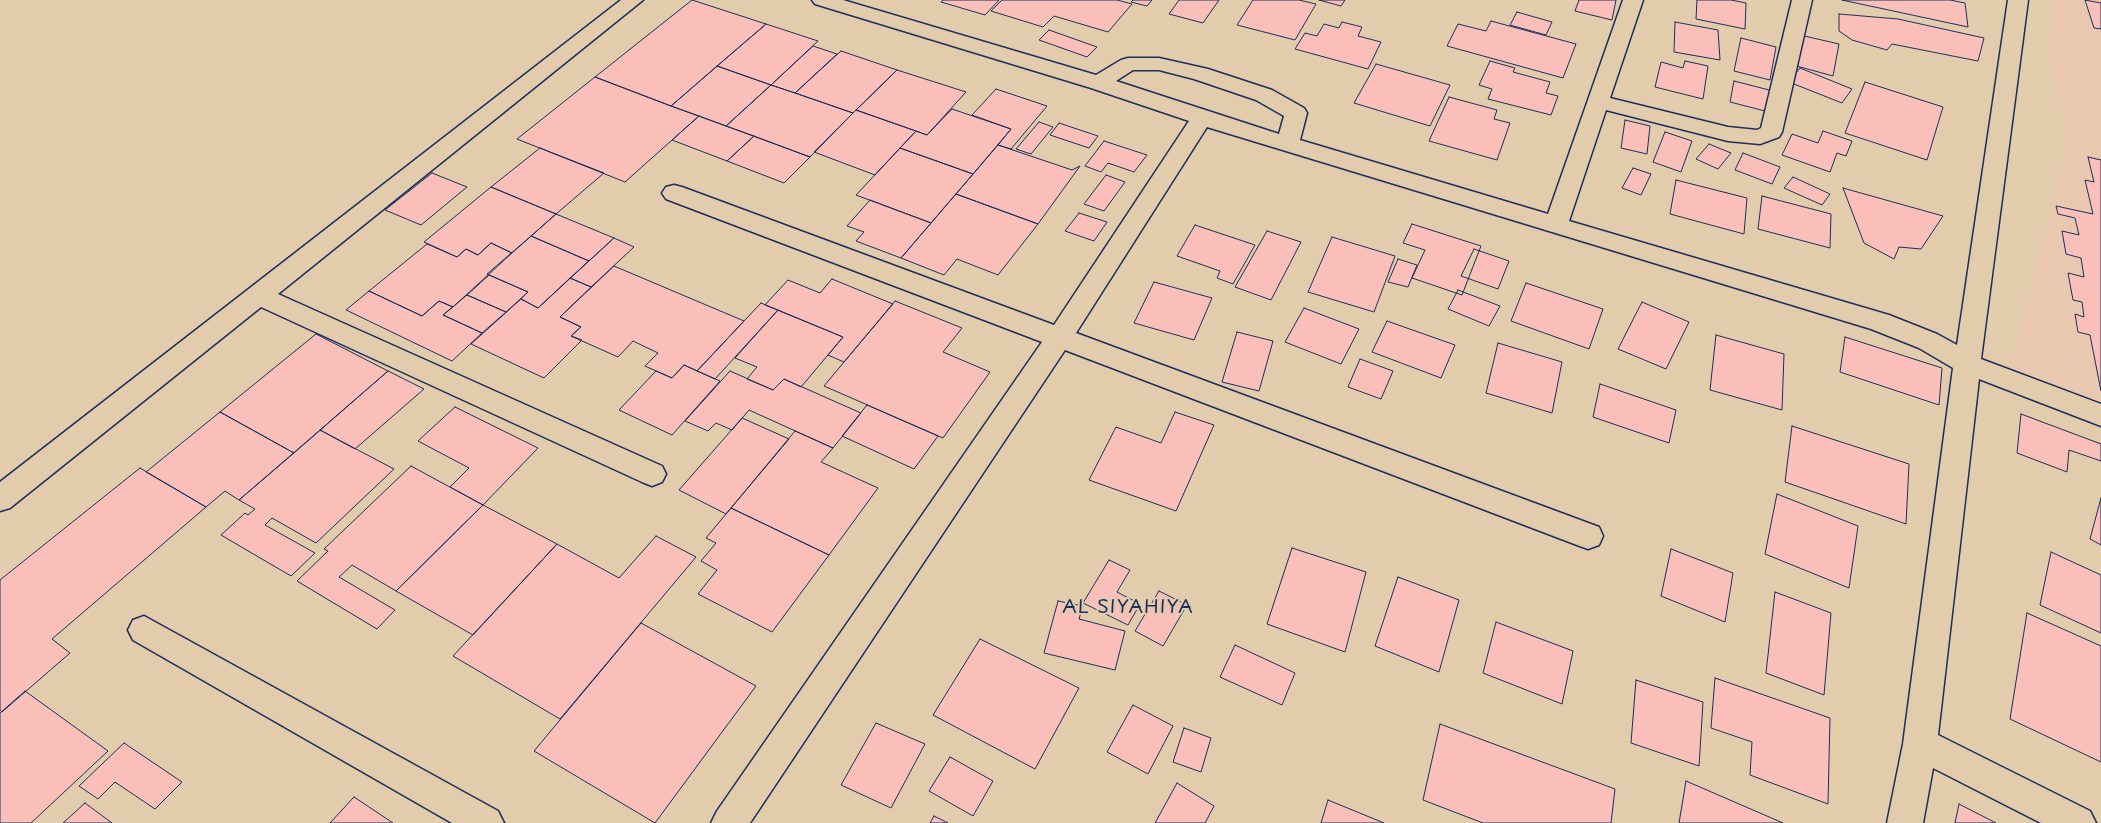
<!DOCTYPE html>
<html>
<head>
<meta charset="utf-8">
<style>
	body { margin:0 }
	canvas { display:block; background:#e2ccab }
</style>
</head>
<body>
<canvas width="2101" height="823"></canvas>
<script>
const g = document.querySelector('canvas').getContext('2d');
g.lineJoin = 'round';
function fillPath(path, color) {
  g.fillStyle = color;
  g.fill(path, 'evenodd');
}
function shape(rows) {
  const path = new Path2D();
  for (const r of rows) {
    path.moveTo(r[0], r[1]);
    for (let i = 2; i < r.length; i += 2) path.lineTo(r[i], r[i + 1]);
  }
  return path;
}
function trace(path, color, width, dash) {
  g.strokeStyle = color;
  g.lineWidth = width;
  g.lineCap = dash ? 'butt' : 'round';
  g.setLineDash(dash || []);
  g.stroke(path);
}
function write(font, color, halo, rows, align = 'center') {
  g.font = font + ' "Playpen Sans",sans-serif';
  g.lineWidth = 4;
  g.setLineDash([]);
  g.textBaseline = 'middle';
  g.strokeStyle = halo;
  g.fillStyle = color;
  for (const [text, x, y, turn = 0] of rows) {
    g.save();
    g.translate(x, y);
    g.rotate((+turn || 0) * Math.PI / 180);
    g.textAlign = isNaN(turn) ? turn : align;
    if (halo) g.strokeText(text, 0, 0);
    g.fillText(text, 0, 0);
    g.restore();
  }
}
const built = shape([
	[2055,0,2101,0,2101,401,2012,368,2070,137,2049,50]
]);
const building = shape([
	[692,0,766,24,671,106,595,77,692,0],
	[943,0,999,0,985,15,941,2,943,0],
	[1002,0,1117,0,1132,4,1108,32,1054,16,1043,27,991,11,1002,0],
	[1133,0,1152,0,1147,6,1131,2,1133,0],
	[1179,0,1219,0,1203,23,1169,14,1179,0],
	[1253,0,1299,0,1316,4,1295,40,1237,25,1253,0],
	[1319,0,1345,0,1341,6,1319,0],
	[1579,0,1616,0,1612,20,1575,11,1579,0],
	[1697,0,1731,0,1746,3,1745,29,1696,19,1697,0],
	[1842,0,1950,0,1965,3,1968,27,1842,0],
	[2085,0,2101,3,2101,29,2094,28,2085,0],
	[1517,12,1552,22,1546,35,1510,25,1517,12],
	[1839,14,1898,19,1984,38,1978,61,1892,44,1887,50,1852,40,1839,31,1839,14],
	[1491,21,1576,44,1563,78,1447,46,1458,24,1486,31,1491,21],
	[1342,22,1362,27,1358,36,1381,42,1368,69,1295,49,1305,33,1317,36,1324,24,1339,28,1342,22],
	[1675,22,1718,30,1720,60,1674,52,1675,22],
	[766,24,818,41,771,85,717,66,766,24],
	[1049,30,1097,47,1087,57,1039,40,1049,30],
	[1800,35,1839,44,1833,76,1793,65,1800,35],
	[1741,38,1776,47,1770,80,1734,71,1741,38],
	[813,46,837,54,795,93,771,85,813,46],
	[841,51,897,70,853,113,795,93,841,51],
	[1490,61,1515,68,1513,72,1550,82,1546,93,1558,96,1551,115,1488,99,1492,89,1479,85,1490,61],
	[1685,61,1708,66,1703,99,1655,87,1661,62,1683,68,1685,61],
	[1376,64,1450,85,1430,126,1354,103,1376,64],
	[717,66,771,85,726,126,671,106,717,66],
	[1800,68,1852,89,1842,103,1789,82,1800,68],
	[897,70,966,92,927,135,856,110,897,70],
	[595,77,671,106,699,116,625,182,517,139,595,77],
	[1734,81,1773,91,1769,112,1730,102,1734,81],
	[1865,82,1943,107,1927,160,1845,133,1865,82],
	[771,85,795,93,853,113,810,157,726,126,771,85],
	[996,89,1047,106,1011,149,998,145,1011,129,972,115,996,89],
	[1449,97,1497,110,1494,119,1510,123,1497,160,1429,141,1449,97],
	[952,109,1011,129,973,174,900,148,916,131,927,135,952,109],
	[856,110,916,131,875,175,814,152,856,110],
	[699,116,726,126,754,136,727,161,672,140,699,116],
	[1625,120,1650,126,1647,154,1621,148,1625,120],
	[1039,122,1053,127,1031,154,1016,149,1039,122],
	[1059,123,1098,136,1089,148,1050,135,1059,123],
	[1823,131,1852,141,1846,156,1837,153,1830,172,1782,155,1792,134,1818,143,1823,131],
	[1665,132,1692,141,1681,172,1653,162,1665,132],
	[754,136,810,157,784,183,727,161,754,136],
	[1104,141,1147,155,1134,172,1108,163,1101,172,1085,166,1104,141],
	[1709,144,1731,153,1718,169,1696,159,1709,144],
	[998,145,1072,170,1080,166,1038,224,956,194,998,145],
	[540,148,604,173,556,214,491,187,540,148],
	[900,148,973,174,931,223,856,195,900,148],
	[1743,153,1780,167,1772,184,1735,170,1743,153],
	[2088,157,2101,160,2101,391,2090,335,2078,332,2075,314,2084,317,2082,302,2073,300,2068,273,2084,277,2081,258,2066,254,2062,231,2079,235,2075,218,2058,214,2056,206,2093,214,2085,180,2094,182,2088,157],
	[1633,168,1651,174,1641,195,1622,188,1633,168],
	[432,173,467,187,421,225,385,210,432,173],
	[1106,175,1125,182,1104,211,1084,204,1106,175],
	[1793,177,1830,194,1822,205,1784,188,1793,177],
	[1676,180,1747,198,1744,234,1670,214,1676,180],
	[491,187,556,214,512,253,491,243,478,255,466,249,457,257,424,242,491,187],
	[1843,188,1943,216,1921,249,1899,247,1894,259,1864,243,1843,188],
	[956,194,1038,224,998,275,957,259,944,275,901,258,956,194],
	[1762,196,1831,214,1830,248,1758,229,1762,196],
	[870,200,931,223,901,258,856,241,864,232,847,226,870,200],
	[1079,213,1107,222,1094,241,1065,231,1079,213],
	[556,214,614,238,589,261,531,236,556,214],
	[1412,224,1481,246,1462,295,1412,278,1425,250,1403,243,1412,224],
	[1195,225,1255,245,1233,284,1217,278,1220,271,1177,256,1195,225],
	[1267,231,1301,242,1271,300,1235,287,1267,231],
	[531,236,589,261,538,308,521,299,528,292,487,274,531,236],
	[1332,237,1395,256,1374,312,1308,292,1332,237],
	[614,238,634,247,591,287,570,278,614,238],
	[491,243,512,253,453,307,439,301,422,316,369,291,427,244,457,257,466,249,478,255,491,243],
	[1474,249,1509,261,1498,289,1461,276,1474,249],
	[1398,259,1417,265,1408,287,1388,282,1398,259],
	[614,266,744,321,697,371,684,365,672,378,645,366,658,353,633,341,618,357,571,336,581,327,560,317,614,266],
	[489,275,528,292,506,312,467,295,489,275],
	[570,278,591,287,560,317,581,327,571,336,582,340,544,378,471,344,521,299,538,308,570,278],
	[832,279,893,304,844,362,828,355,843,337,765,305,788,280,820,293,832,279],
	[1154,282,1212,298,1194,340,1134,323,1154,282],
	[1526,283,1603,309,1589,349,1511,321,1526,283],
	[1458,290,1500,306,1489,326,1448,309,1458,290],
	[369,291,422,316,439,301,453,307,443,315,482,333,452,361,346,310,369,291],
	[467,295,506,312,482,333,443,315,467,295],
	[895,301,962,328,943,352,990,372,943,438,824,386,895,301],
	[1642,302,1689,322,1666,369,1618,349,1642,302],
	[761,303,778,310,715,379,697,371,761,303],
	[1304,308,1359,329,1341,364,1285,342,1304,308],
	[778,310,843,337,801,387,784,379,773,390,747,379,757,367,735,358,778,310],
	[1387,321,1455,345,1441,378,1372,352,1387,321],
	[1237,332,1273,341,1259,391,1222,382,1237,332],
	[316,334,388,371,294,453,220,412,316,334],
	[1716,335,1784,354,1782,410,1710,390,1716,335],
	[1845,337,1942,368,1939,405,1840,372,1845,337],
	[1498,343,1562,362,1552,413,1486,393,1498,343],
	[1360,359,1393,371,1381,399,1348,387,1360,359],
	[684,365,720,381,672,435,619,410,656,371,672,378,684,365],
	[388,371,424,389,355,449,320,430,388,371],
	[730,371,773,390,784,379,861,413,833,448,749,410,732,430,716,423,708,431,685,421,730,371],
	[1600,384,1676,410,1669,443,1593,417,1600,384],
	[867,405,938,436,914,469,842,436,867,405],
	[455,407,538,448,483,505,450,487,469,468,418,441,455,407],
	[220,412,294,453,239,500,225,491,206,507,146,472,220,412],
	[1175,412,1214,425,1176,511,1089,480,1116,427,1161,443,1175,412],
	[2021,414,2101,444,2101,461,2069,450,2067,472,2017,453,2021,414],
	[742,418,789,439,726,514,679,490,742,418],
	[1792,426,1909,464,1906,524,1785,482,1792,426],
	[320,430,394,469,316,543,272,518,265,525,315,553,291,576,221,535,245,513,248,515,255,509,239,500,320,430],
	[795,431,833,448,821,462,878,488,829,555,731,508,795,431],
	[411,466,483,505,396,591,352,565,339,577,395,610,377,629,297,581,328,551,324,549,411,466],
	[140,468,206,507,52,639,70,653,2,712,0,710,0,580,140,468],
	[1777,494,1858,526,1849,588,1765,554,1777,494],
	[2101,498,2101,545,2090,539,2101,498],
	[483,505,557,544,473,635,396,591,483,505],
	[731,508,829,555,772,632,698,594,717,570,701,561,716,543,706,538,731,508],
	[656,536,696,557,560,719,453,656,557,544,619,578,656,536],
	[1292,548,1366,572,1345,652,1267,624,1292,548],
	[1671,549,1733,573,1725,622,1661,596,1671,549],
	[2051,552,2101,575,2101,633,2040,605,2051,552],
	[1109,560,1130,570,1117,592,1140,604,1128,625,1083,603,1109,560],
	[1398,577,1459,600,1439,672,1375,646,1398,577],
	[1159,591,1187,605,1163,646,1135,631,1159,591],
	[1775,592,1831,613,1824,695,1766,673,1775,592],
	[1058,601,1083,606,1079,619,1125,631,1115,670,1044,653,1058,601],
	[2027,613,2101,646,2101,762,2010,719,2027,613],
	[1496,622,1573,651,1562,704,1483,673,1496,622],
	[641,623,756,686,655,823,534,751,641,623],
	[980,639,1079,688,1035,769,933,715,980,639],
	[1235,645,1295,673,1282,705,1220,677,1235,645],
	[1715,678,1830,718,1828,804,1750,775,1752,742,1711,728,1715,678],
	[1636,680,1703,702,1699,766,1631,743,1636,680],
	[25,691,108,751,31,823,0,823,0,713,25,691],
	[1133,705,1173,726,1148,774,1107,752,1133,705],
	[876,723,925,744,891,808,841,785,876,723],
	[1440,724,1615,789,1611,823,1483,823,1423,800,1440,724],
	[1184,728,1211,738,1201,772,1173,762,1184,728],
	[124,743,182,782,155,809,115,782,98,799,79,786,124,743],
	[950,757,993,781,973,816,929,791,950,757],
	[1686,781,1783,823,1679,823,1686,781],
	[1177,783,1214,806,1205,823,1155,823,1177,783],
	[354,797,393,823,330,823,354,797],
	[1328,800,1384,823,1321,823,1328,800],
	[85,803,112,823,63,823,85,803],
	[1959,804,1996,823,1955,823,1959,804],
	[934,816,948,823,930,823,934,816]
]);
const minor = shape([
	[621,0,643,0,278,294,662,466,666,474,662,482,652,486,642,482,261,307,10,508,0,511,0,482,621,0],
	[812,0,843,0,1096,75,1121,60,1128,58,1159,58,1208,69,1272,90,1304,108,1307,113,1300,140,1548,214,1623,0,1643,0,1610,98,1728,127,1757,130,1761,128,1792,0,1812,0,1782,132,1779,137,1760,144,1728,141,1606,110,1569,221,1889,315,1937,334,1957,345,2008,0,2028,0,1981,359,2101,404,2101,426,1979,379,1938,735,2090,811,2096,823,2041,823,1933,768,1923,823,1887,823,1903,744,1953,368,1919,348,1871,329,1207,127,1076,333,1599,527,1603,536,1599,545,1588,549,1577,545,1065,350,750,823,711,823,717,811,1042,342,666,199,662,193,666,187,674,185,682,187,1054,325,1189,121,1091,88,815,4,812,0],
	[1133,70,1159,70,1194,79,1256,100,1284,116,1279,134,1116,81,1133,70],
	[144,616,498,811,504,823,452,823,133,640,128,630,133,620,144,616]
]);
const quarterNames = [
	["AL SIYAHIYA",1128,608]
];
fillPath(built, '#eac8b0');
fillPath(building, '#fbbfba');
trace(building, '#1b2f5e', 1);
trace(minor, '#1b2f5e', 3);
fillPath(minor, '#e2ccab');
g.letterSpacing = '1px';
write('19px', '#1b2f5e', '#e2ccab', quarterNames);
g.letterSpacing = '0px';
</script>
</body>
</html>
